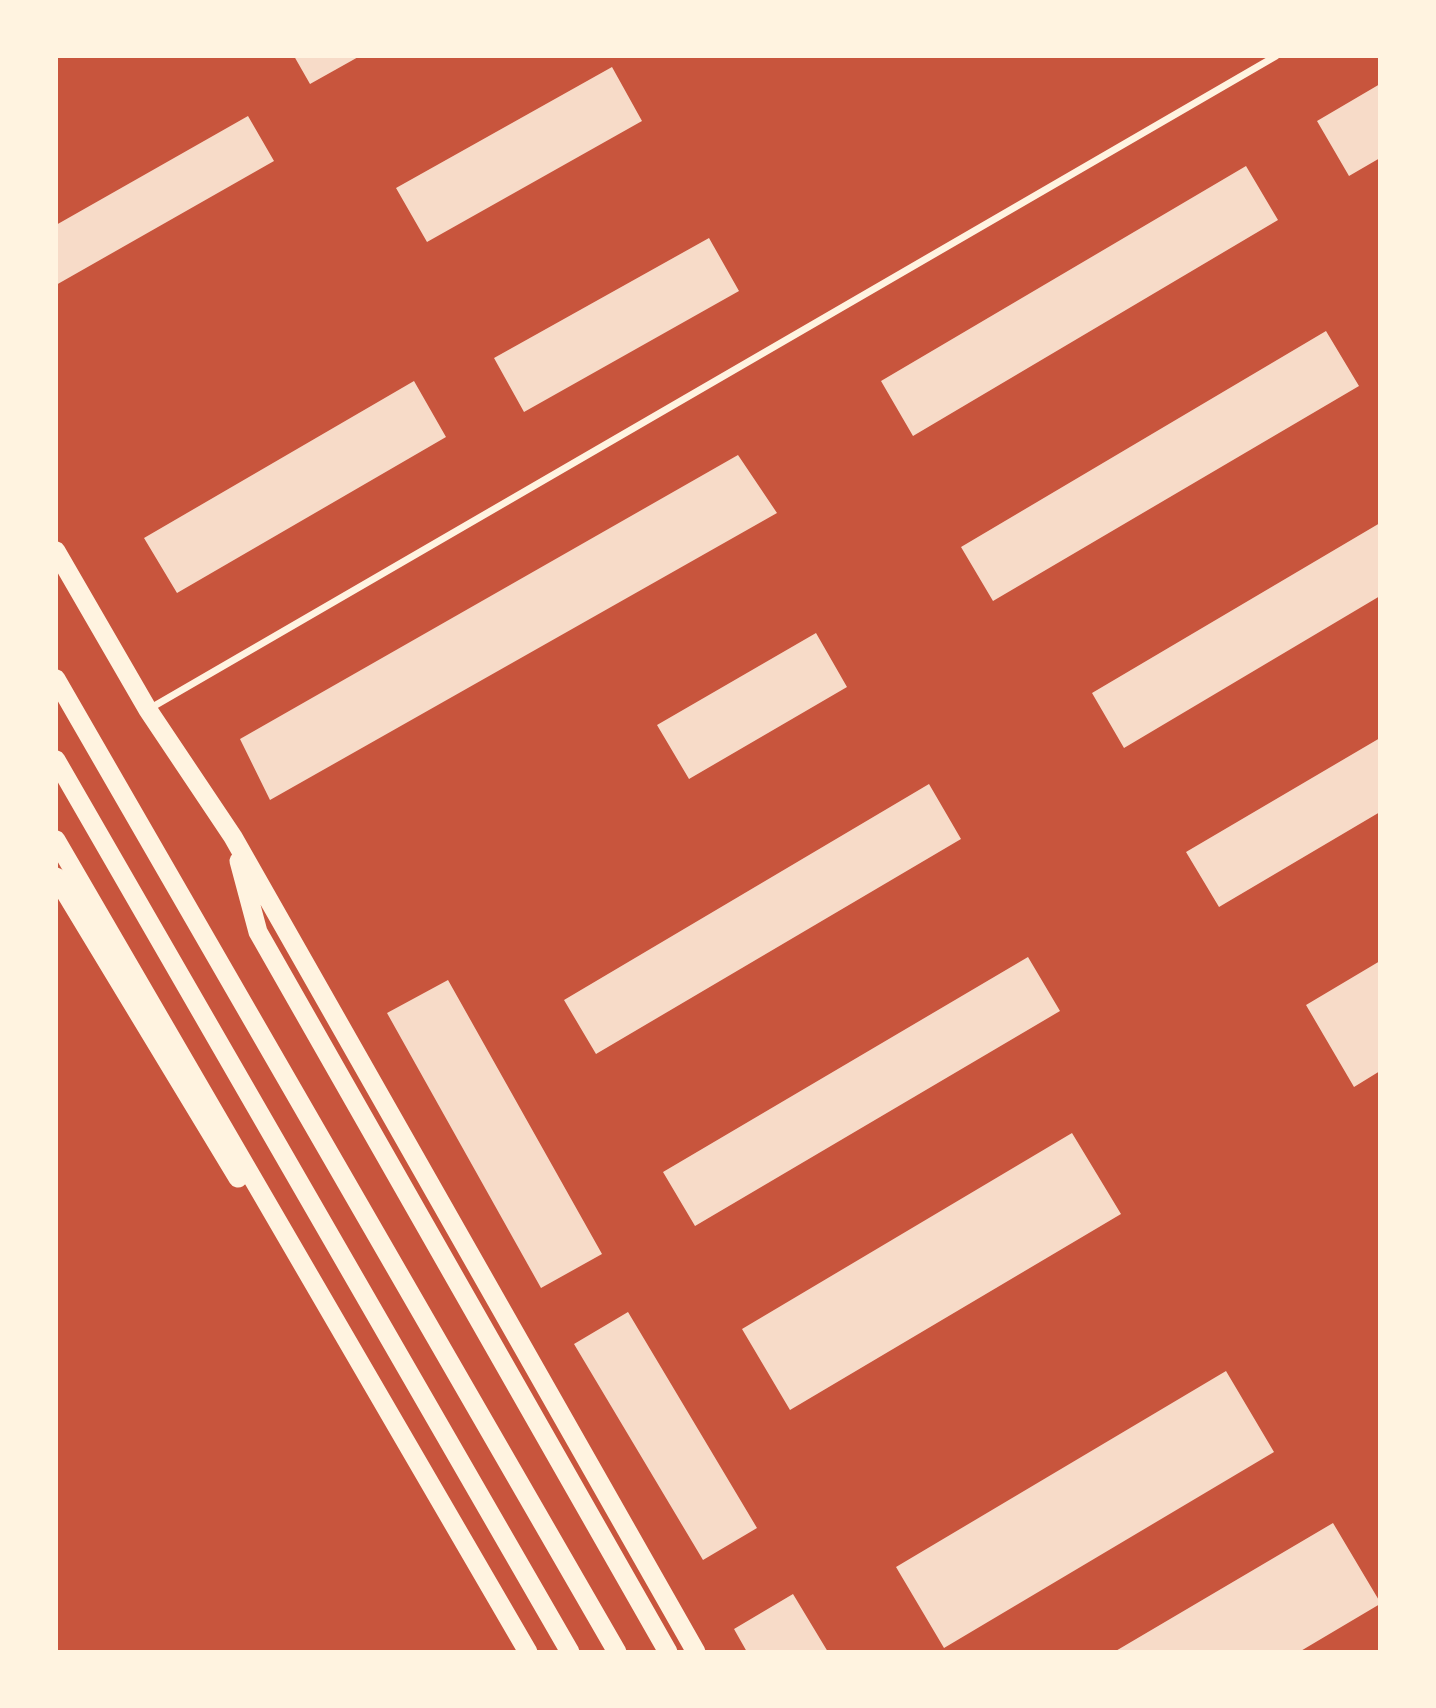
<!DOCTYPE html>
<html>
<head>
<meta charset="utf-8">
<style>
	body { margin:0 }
	#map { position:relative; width:1436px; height:1708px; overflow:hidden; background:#c8553d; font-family:Figtree,sans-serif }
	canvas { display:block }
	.frame { position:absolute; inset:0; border:58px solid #fff3e0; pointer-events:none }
</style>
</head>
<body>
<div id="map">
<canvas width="1436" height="1708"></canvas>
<div class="frame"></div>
</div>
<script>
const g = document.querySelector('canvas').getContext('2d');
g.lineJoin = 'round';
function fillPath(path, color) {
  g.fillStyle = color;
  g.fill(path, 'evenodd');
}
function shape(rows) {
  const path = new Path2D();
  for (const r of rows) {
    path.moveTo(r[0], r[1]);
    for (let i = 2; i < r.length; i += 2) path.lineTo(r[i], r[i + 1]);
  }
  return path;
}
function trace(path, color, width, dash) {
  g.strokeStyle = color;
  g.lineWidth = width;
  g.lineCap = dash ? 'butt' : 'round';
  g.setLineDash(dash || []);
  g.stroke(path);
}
const building = shape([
	[294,56,360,56,310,84],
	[612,67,642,121,427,242,396,188],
	[1380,84,1380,158,1349,176,1317,121],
	[248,116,274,161,56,285,56,225],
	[1246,166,1278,220,913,436,881,381],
	[709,238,739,291,524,412,494,358],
	[1326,331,1359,386,993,601,961,547],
	[414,381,446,437,177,593,144,538],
	[738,455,777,513,270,800,240,739],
	[1380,523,1380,596,1124,748,1092,693],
	[816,633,847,687,689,779,657,725],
	[1380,738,1380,812,1219,907,1186,852],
	[929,784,961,839,596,1054,564,1000],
	[1028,957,1060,1011,695,1226,663,1172],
	[1380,961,1380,1071,1354,1087,1306,1005],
	[448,980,602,1254,541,1288,387,1013],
	[1072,1133,1121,1214,790,1410,742,1329],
	[628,1312,757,1528,703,1560,574,1344],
	[1226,1371,1274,1452,944,1648,896,1567],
	[1333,1523,1380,1602,1380,1604,1299,1652,1114,1652],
	[793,1594,828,1652,747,1652,734,1629]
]);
const minor = shape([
	[149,709,1276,56]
]);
const trunk = shape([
	[56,551,148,710,233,837,696,1652],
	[56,679,617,1652],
	[56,760,570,1652],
	[56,840,528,1652],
	[239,861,258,932,668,1652],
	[56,877,238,1178]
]);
fillPath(building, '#f7dbc8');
trace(minor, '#fff3e0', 7);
trace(trunk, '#fff3e0', 19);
</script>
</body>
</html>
